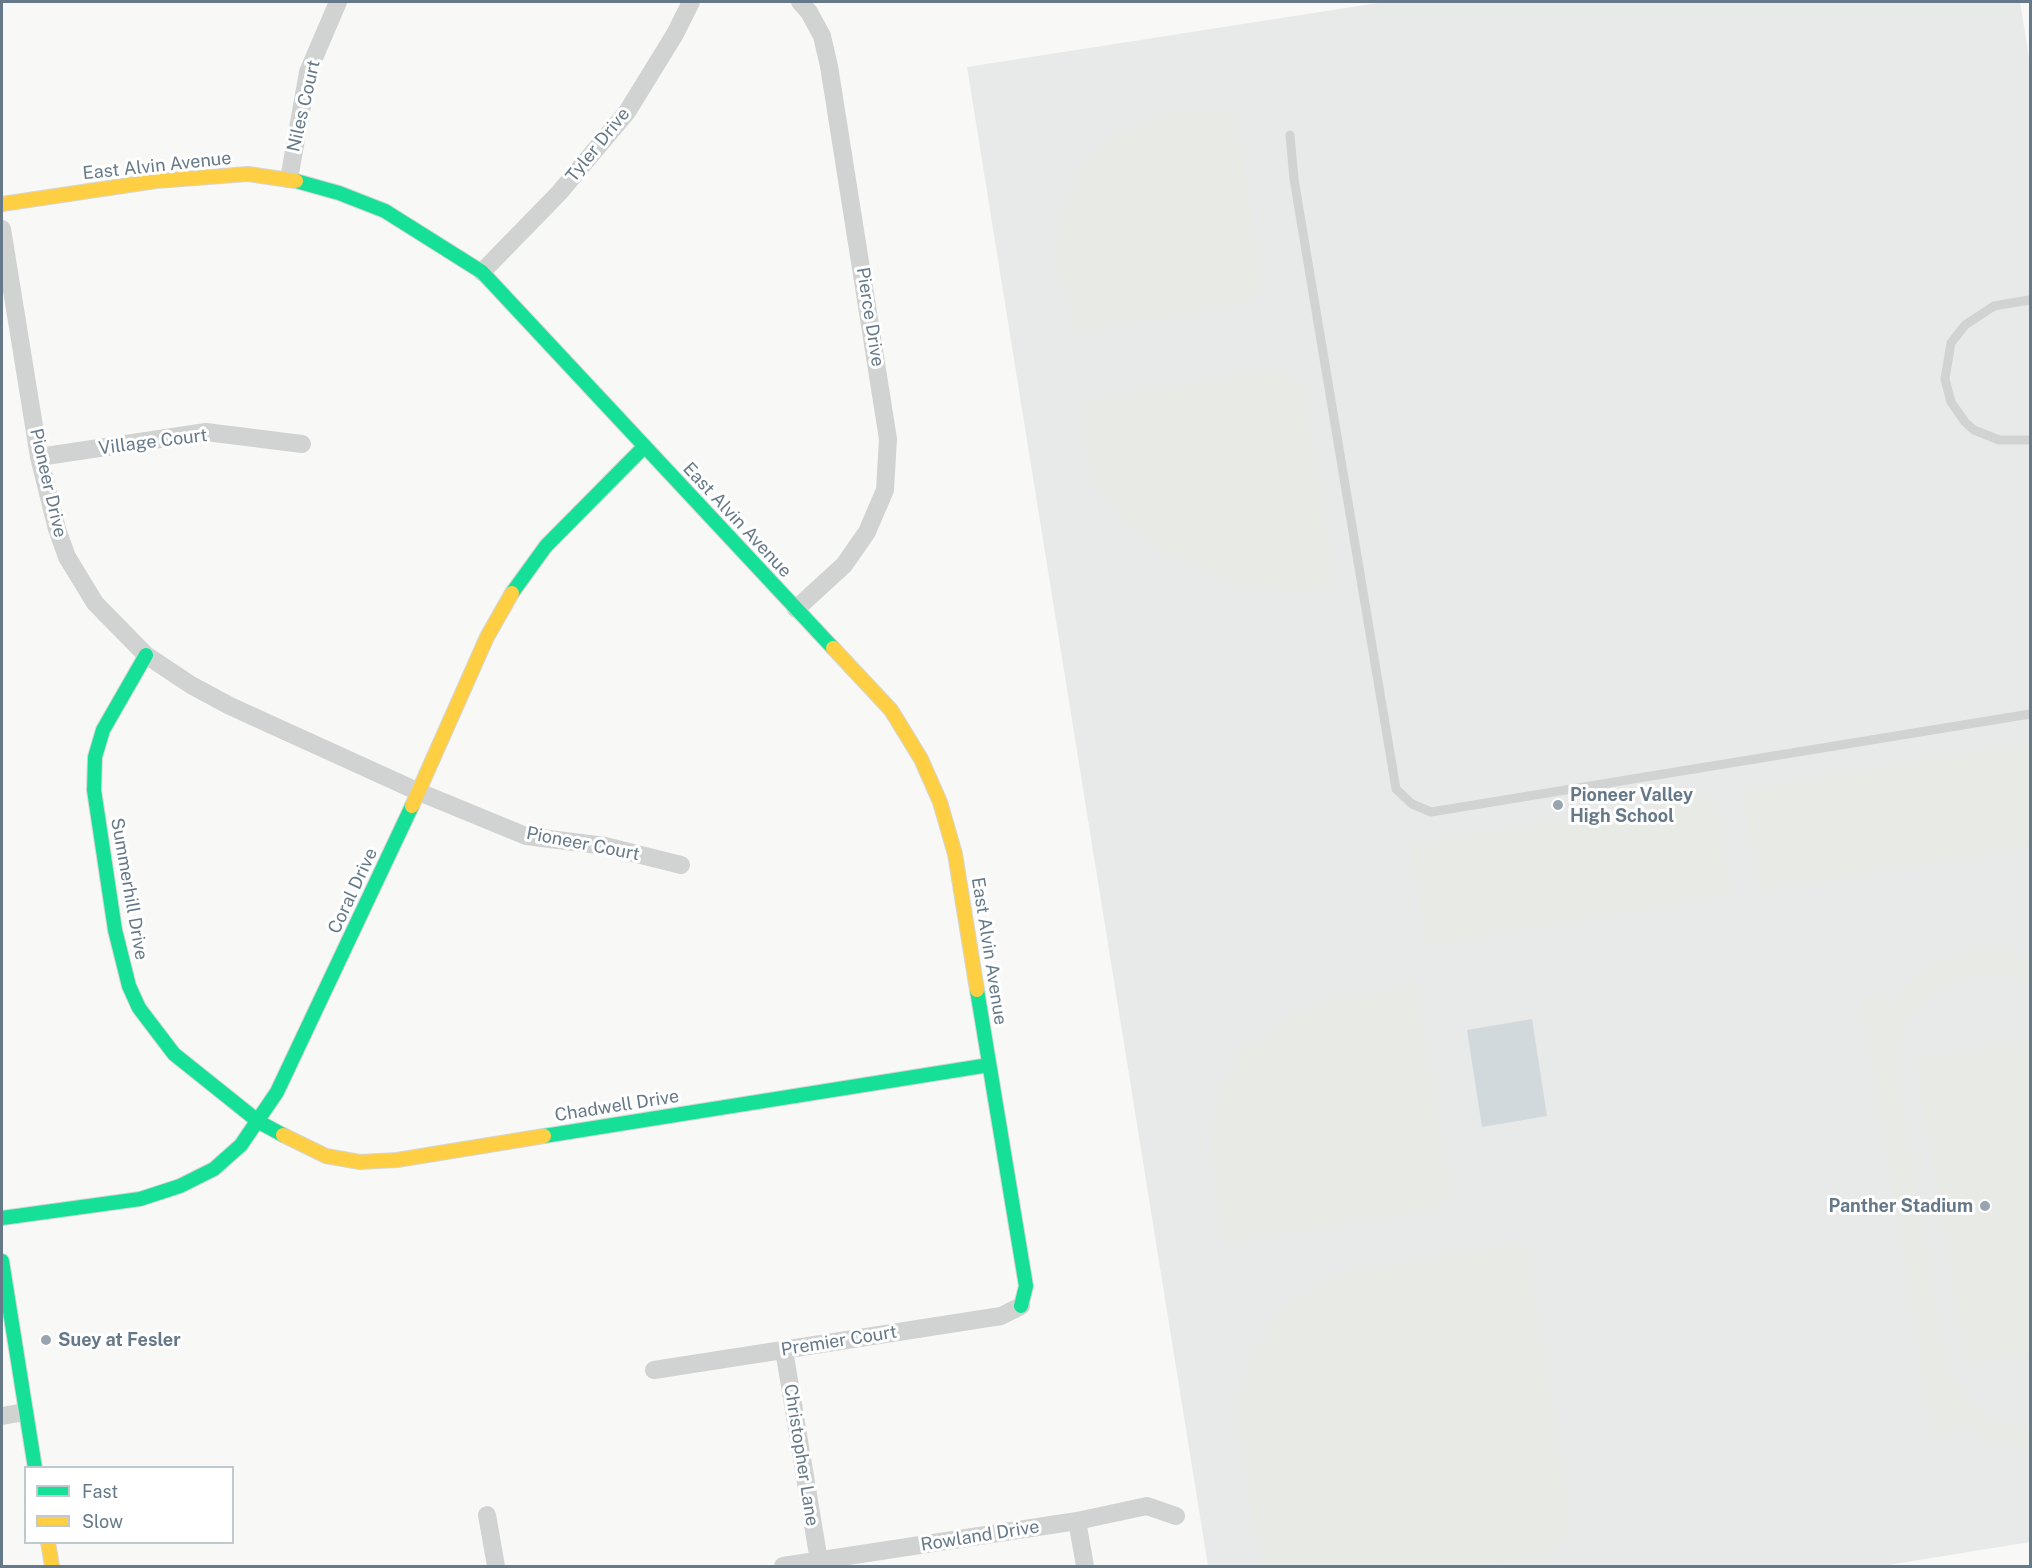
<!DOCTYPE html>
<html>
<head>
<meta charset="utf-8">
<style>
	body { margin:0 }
	#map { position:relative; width:2032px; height:1568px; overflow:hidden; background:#f8f8f7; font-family:"Public Sans",sans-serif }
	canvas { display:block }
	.frame { position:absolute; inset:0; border:3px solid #657989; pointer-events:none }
	.legend { position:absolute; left:24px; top:1466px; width:210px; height:78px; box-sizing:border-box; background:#fff; border:2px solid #c1c9d0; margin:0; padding:8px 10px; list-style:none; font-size:18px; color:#657989 }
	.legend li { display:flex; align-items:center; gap:12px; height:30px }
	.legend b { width:30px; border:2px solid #c1c9d0 }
</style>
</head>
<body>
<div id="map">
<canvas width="2032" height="1568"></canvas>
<div class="frame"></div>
<ul class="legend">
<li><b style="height:8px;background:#16e098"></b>Fast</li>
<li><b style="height:8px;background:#ffcf43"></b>Slow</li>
</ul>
</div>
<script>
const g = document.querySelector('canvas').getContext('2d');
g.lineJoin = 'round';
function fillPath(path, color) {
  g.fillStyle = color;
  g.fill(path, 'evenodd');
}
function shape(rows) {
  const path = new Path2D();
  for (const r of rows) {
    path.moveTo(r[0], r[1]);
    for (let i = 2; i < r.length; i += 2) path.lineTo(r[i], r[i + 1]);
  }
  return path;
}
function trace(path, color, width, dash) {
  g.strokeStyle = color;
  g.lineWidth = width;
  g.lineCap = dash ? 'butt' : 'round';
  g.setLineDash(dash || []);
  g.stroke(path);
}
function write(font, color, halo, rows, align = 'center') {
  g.font = font + ' "Public Sans",sans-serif';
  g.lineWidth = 6;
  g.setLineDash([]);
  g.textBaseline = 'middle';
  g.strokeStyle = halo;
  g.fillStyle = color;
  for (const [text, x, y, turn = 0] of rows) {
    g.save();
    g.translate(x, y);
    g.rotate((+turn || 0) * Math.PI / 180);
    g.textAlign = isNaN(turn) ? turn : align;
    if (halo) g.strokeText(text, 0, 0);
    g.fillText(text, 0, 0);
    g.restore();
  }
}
const built = shape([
	[1384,2,2020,2,2030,64,2030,1542,1882,1566,1208,1566,967,67]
]);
const green = shape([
	[1234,108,1262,283,1248,302,1075,333,1071,313,1058,280,1056,249,1059,223,1079,175,1108,142,1141,121,1174,112,1212,112],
	[1282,368,1303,383,1335,586,1286,592,1233,582,1188,565,1151,543,1117,517,1095,483,1083,441,1078,403],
	[2030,742,2030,846,1758,891,1742,790],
	[1715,794,1731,895,1426,946,1410,845],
	[1987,949,2007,951,2030,959,2030,985,2002,975,1972,974,1942,985,1930,993,1909,1016,1903,1031,1898,1045,1898,1076,1947,1368,1962,1395,1985,1415,2014,1426,2030,1427,2030,1451,1991,1444,1955,1422,1956,1433,1933,1437,1861,1000,1885,996,1887,1007,1914,975,1931,964,1967,951],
	[1416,985,1451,1192,1439,1209,1225,1243,1216,1195,1211,1141,1217,1095,1239,1054,1275,1025,1316,1003],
	[2030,1040,2030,1353,1965,1364,1915,1059],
	[1526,1243,1571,1524,1548,1555,1485,1566,1261,1566,1238,1435,1241,1387,1255,1350,1281,1312,1309,1291,1344,1273]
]);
const water = shape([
	[1532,1019,1547,1116,1482,1127,1467,1030]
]);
const lane = shape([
	[1290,135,1294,179,1396,789,1412,804,1431,812,2030,714],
	[2029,300,1994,306,1965,325,1951,343,1945,379,1951,402,1965,422,1974,430,1999,440,2030,440]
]);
const street = shape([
	[289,179,308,72,338,2],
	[2,229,39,457,57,529,67,557,95,603,146,655,191,685,230,706,419,792,526,836,605,846,681,865],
	[482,272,559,193,627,112,675,34,691,2],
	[39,457,206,432,302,444],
	[796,609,844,565,867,532,885,490,888,439,829,66,822,36,809,12,800,2],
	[784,1350,819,1561],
	[654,1370,1001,1316,1021,1306],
	[2,1416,25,1412],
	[487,1515,496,1566],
	[1077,1521,1085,1566],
	[783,1566,1077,1521,1147,1506,1176,1516]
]);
const fast = shape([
	[296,181,339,193,385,211,482,272,833,648],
	[512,593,546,546,644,447],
	[146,655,103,730,95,757,94,790,115,930,129,986,139,1008,174,1054,259,1122,283,1135],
	[977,990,1026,1286,1021,1306],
	[544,1136,989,1065],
	[2,1218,140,1199,180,1186,214,1169,241,1145,277,1092,412,806],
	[2,1261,35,1468]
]);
const slow = shape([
	[2,204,156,181,248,174,296,181],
	[833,648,891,710,921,759,940,802,955,854,977,990],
	[412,806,487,637,512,593],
	[283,1135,326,1156,360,1162,397,1160,544,1136],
	[48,1542,52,1566]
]);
const markers = [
	[1558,805,6,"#98a5b0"],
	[1985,1206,6,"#98a5b0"],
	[46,1340,6,"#98a5b0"]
];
const streetNames = [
	["Niles Court",304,106,-77],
	["Tyler Drive",598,145,-51],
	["East Alvin Avenue",157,166,-6],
	["Pierce Drive",870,317,81],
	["Village Court",153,442,-7],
	["Pioneer Drive",48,483,77],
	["East Alvin Avenue",737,520,47],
	["Pioneer Court",583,844,11],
	["Summerhill Drive",129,889,80],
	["Coral Drive",353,891,-65],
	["East Alvin Avenue",989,951,81],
	["Chadwell Drive",617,1106,-9],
	["Premier Court",839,1341,-9],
	["Christopher Lane",801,1455,81],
	["Rowland Drive",980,1536,-9]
];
const poiNames = [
	["Pioneer Valley",1570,795],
	["High School",1570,816],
	["Panther Stadium",1973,1206,"right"],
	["Suey at Fesler",58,1340]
];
fillPath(built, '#e8e9e9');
fillPath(green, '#e8ebe5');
fillPath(water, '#d2d9dc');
trace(fast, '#d4d6d6', 16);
trace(slow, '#d4d6d6', 16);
trace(lane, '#d1d3d3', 9);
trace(street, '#d1d3d3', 18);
trace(fast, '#16e098', 14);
trace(slow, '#ffcf43', 14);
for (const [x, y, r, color] of markers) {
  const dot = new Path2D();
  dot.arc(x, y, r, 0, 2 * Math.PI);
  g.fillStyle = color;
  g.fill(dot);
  trace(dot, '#fff', 2);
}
write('18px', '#657989', '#fff', streetNames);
write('bold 18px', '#657989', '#fff', poiNames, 'left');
</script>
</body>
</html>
